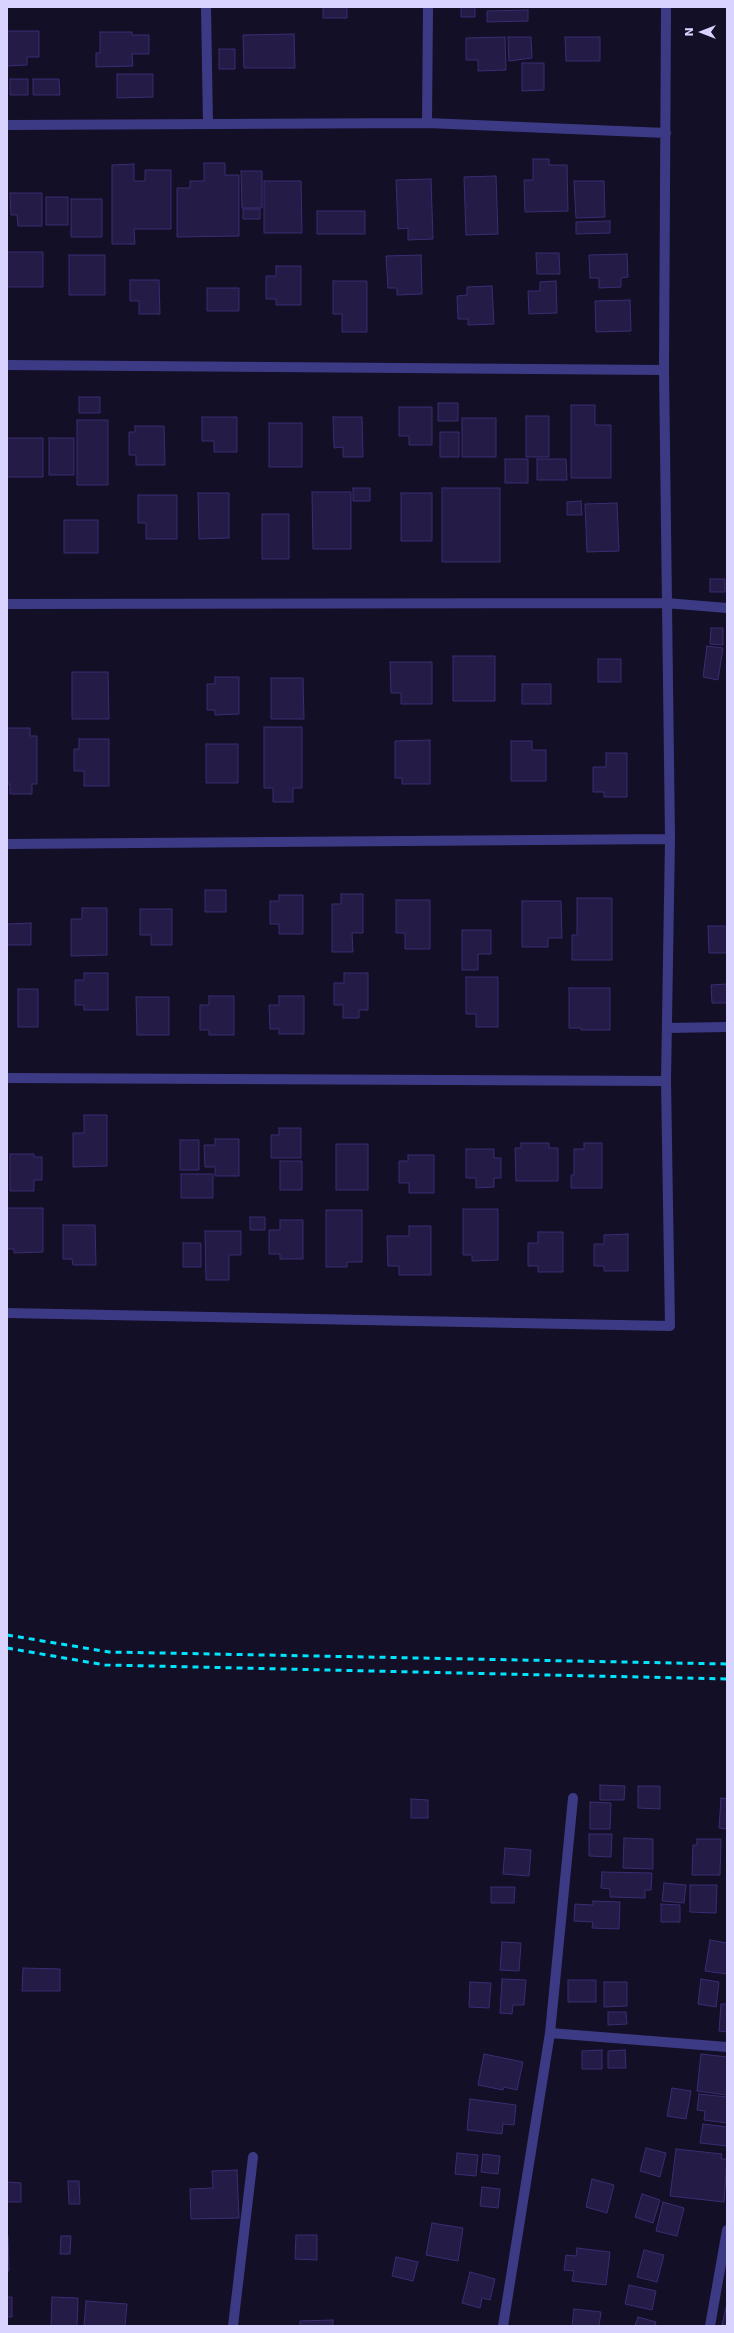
<!DOCTYPE html>
<html>
<head>
<meta charset="utf-8">
<style>
	body { margin:0 }
	#map { position:relative; width:734px; height:2333px; overflow:hidden; background:#130f26; font-family:"DejaVu Sans",sans-serif }
	canvas { display:block }
	.frame { position:absolute; inset:0; border:8px solid #d9d4ff; pointer-events:none }
	.north { position:absolute; left:682px; top:12px; width:40px; height:40px; -webkit-text-stroke:3px #130f26; paint-order:stroke; rotate:270deg; font-size:11px; font-weight:700; line-height:16px; text-align:center; color:#d9d4ff }
	.north::after { content:''; display:block; margin:auto; width:14px; height:18px; background:#d9d4ff; clip-path:polygon(50% 0,100% 100%,50% 72%,0 100%) }
</style>
</head>
<body>
<div id="map">
<canvas width="734" height="2333"></canvas>
<div class="frame"></div>
<div class="north">N</div>
</div>
<script>
const g = document.querySelector('canvas').getContext('2d');
g.lineJoin = 'round';
function fillPath(path, color) {
  g.fillStyle = color;
  g.fill(path, 'evenodd');
}
function shape(rows) {
  const path = new Path2D();
  for (const r of rows) {
    path.moveTo(r[0], r[1]);
    for (let i = 2; i < r.length; i += 2) path.lineTo(r[i], r[i + 1]);
  }
  return path;
}
function trace(path, color, width, dash) {
  g.strokeStyle = color;
  g.lineWidth = width;
  g.lineCap = dash ? 'butt' : 'round';
  g.setLineDash(dash || []);
  g.stroke(path);
}
const building = shape([
	[323,7,347,7,347,18,323,18,323,7],
	[461,7,475,7,475,17,461,17,461,7],
	[528,10,528,21,487,22,487,11,528,10],
	[7,31,39,31,39,57,27,57,27,65,7,66,7,31],
	[100,32,132,32,132,35,149,35,149,54,132,54,133,66,96,67,96,53,100,53,100,32],
	[294,34,295,68,244,68,243,35,294,34],
	[505,37,506,70,478,71,478,60,466,60,466,38,505,37],
	[508,37,531,37,532,58,509,61,508,37],
	[565,37,600,37,600,61,566,61,565,37],
	[219,49,235,49,235,69,219,69,219,49],
	[522,63,544,63,544,90,522,91,522,63],
	[117,74,153,74,153,97,117,98,117,74],
	[10,79,28,79,28,95,10,95,10,79],
	[33,79,59,79,60,95,33,95,33,79],
	[533,159,549,159,549,165,567,165,568,211,525,212,524,180,533,180,533,159],
	[204,163,225,163,225,175,239,175,239,236,177,237,177,188,190,188,190,181,204,181,204,163],
	[134,164,134,181,145,181,145,170,171,170,171,229,134,229,135,244,112,244,112,165,134,164],
	[241,171,262,171,262,208,242,208,241,171],
	[496,176,498,234,466,235,464,177,496,176],
	[431,179,433,239,408,240,408,228,398,229,396,180,431,179],
	[264,181,301,181,302,233,264,233,264,181],
	[574,181,604,181,605,217,576,218,574,181],
	[10,193,42,193,42,226,18,226,17,215,11,215,10,193],
	[46,197,68,197,68,225,46,225,46,197],
	[71,199,102,199,102,237,71,237,71,199],
	[243,209,260,209,260,219,243,219,243,209],
	[317,211,365,211,365,234,317,234,317,211],
	[610,221,610,233,576,234,576,222,610,221],
	[7,252,43,252,43,287,7,287,7,252],
	[536,253,559,253,560,274,537,274,536,253],
	[627,254,628,277,621,278,621,287,599,288,599,278,590,278,589,255,627,254],
	[69,255,105,255,105,295,69,295,69,255],
	[421,255,422,294,397,295,397,288,388,288,386,256,421,255],
	[276,266,301,266,301,305,276,305,276,299,266,299,266,276,276,276,276,266],
	[130,280,159,280,160,314,139,314,139,301,130,301,130,280],
	[333,281,367,281,367,332,342,332,342,314,333,314,333,281],
	[556,281,557,313,529,314,528,291,540,291,540,282,556,281],
	[492,286,494,324,468,325,468,319,458,319,457,296,467,295,467,287,492,286],
	[207,288,239,288,239,311,207,311,207,288],
	[630,300,631,331,596,332,595,301,630,300],
	[79,397,100,397,100,413,79,413,79,397],
	[438,403,458,403,458,421,438,421,438,403],
	[571,405,595,405,595,425,611,425,611,478,571,478,571,405],
	[399,407,432,407,432,445,409,445,409,436,399,436,399,407],
	[526,416,549,416,549,457,526,457,526,416],
	[202,417,237,417,237,452,214,452,214,441,202,441,202,417],
	[333,417,362,417,363,457,343,457,343,447,334,448,333,417],
	[462,418,496,418,496,457,462,457,462,418],
	[77,420,108,420,108,485,77,485,77,420],
	[269,423,302,423,302,467,269,467,269,423],
	[135,426,164,426,165,465,136,465,136,455,129,455,129,432,135,432,135,426],
	[440,432,459,432,459,457,440,457,440,432],
	[7,438,43,438,43,477,7,477,7,438],
	[49,438,74,438,74,475,49,475,49,438],
	[505,459,528,459,528,483,505,483,505,459],
	[537,459,566,459,567,480,537,480,537,459],
	[353,488,370,488,370,501,353,501,353,488],
	[442,488,500,488,500,562,442,562,442,488],
	[312,492,351,492,351,549,313,549,312,492],
	[198,493,229,493,229,538,199,539,198,493],
	[401,493,432,493,432,541,401,541,401,493],
	[138,495,177,495,177,539,146,539,146,523,138,523,138,495],
	[581,501,582,515,567,515,567,502,581,501],
	[617,503,619,551,587,552,585,504,617,503],
	[262,514,289,514,289,559,262,559,262,514],
	[64,520,98,520,98,553,64,553,64,520],
	[710,579,725,579,725,592,710,592,710,579],
	[711,628,723,628,723,645,710,644,711,628],
	[707,646,723,648,718,680,703,677,707,646],
	[453,656,495,656,495,701,453,701,453,656],
	[598,659,621,659,621,682,598,682,598,659],
	[390,662,432,662,432,704,401,704,401,693,391,693,390,662],
	[72,672,108,672,109,719,72,719,72,672],
	[215,677,239,677,239,714,215,715,215,710,207,710,207,684,215,684,215,677],
	[271,678,303,678,304,719,271,719,271,678],
	[522,684,551,684,551,704,522,704,522,684],
	[264,727,302,727,302,788,293,788,293,802,273,802,273,788,264,788,264,727],
	[7,728,30,728,30,736,37,736,37,784,32,784,32,794,10,794,10,784,7,784,7,728],
	[79,739,109,739,109,786,84,786,84,771,74,771,74,749,79,749,79,739],
	[430,740,430,784,402,784,402,778,395,778,395,741,430,740],
	[511,741,532,741,532,750,546,750,546,781,511,781,511,741],
	[206,744,238,744,238,783,206,783,206,744],
	[606,753,627,753,627,797,604,797,604,792,593,792,593,767,606,767,606,753],
	[205,890,226,890,226,912,205,912,205,890],
	[341,894,363,894,363,933,352,933,353,952,332,952,332,904,341,904,341,894],
	[279,895,303,895,303,934,279,934,279,924,270,924,270,901,279,901,279,895],
	[577,898,612,898,612,960,572,960,572,935,577,935,577,898],
	[396,900,430,900,430,949,405,949,405,933,396,933,396,900],
	[522,901,561,901,562,938,548,938,548,947,522,947,522,901],
	[82,908,107,908,107,955,71,956,71,919,82,919,82,908],
	[140,909,172,909,172,945,151,945,151,935,140,935,140,909],
	[31,923,31,945,7,945,7,924,31,923],
	[708,926,727,926,727,953,709,953,708,926],
	[462,930,491,930,491,954,478,954,478,970,462,970,462,930],
	[84,973,108,973,108,1010,84,1010,84,1005,75,1005,75,980,84,980,84,973],
	[344,973,368,973,368,1010,359,1010,359,1018,343,1018,343,1005,334,1005,334,983,344,983,344,973],
	[466,977,498,977,498,1027,476,1027,476,1014,466,1014,466,977],
	[727,984,727,1003,712,1003,711,985,727,984],
	[569,988,610,988,610,1030,581,1030,581,1028,569,1028,569,988],
	[18,989,38,989,38,1027,18,1027,18,989],
	[209,996,234,996,234,1035,209,1035,209,1030,200,1030,200,1005,209,1005,209,996],
	[279,996,304,996,304,1034,279,1034,279,1029,270,1029,269,1005,279,1005,279,996],
	[136,997,169,997,169,1035,137,1035,136,997],
	[84,1115,107,1115,107,1166,73,1167,73,1133,84,1133,84,1115],
	[279,1128,301,1128,301,1158,271,1158,271,1135,279,1135,279,1128],
	[215,1139,239,1139,239,1176,215,1176,215,1167,205,1167,204,1145,215,1145,215,1139],
	[180,1140,199,1140,199,1170,180,1170,180,1140],
	[521,1143,549,1143,549,1148,558,1148,558,1181,516,1181,515,1148,521,1148,521,1143],
	[584,1143,602,1143,602,1188,571,1188,571,1175,574,1175,574,1149,584,1149,584,1143],
	[336,1144,368,1144,368,1190,336,1190,336,1144],
	[466,1149,494,1149,494,1158,501,1158,501,1178,494,1178,494,1187,476,1188,476,1178,466,1178,466,1149],
	[10,1154,34,1154,34,1157,42,1157,42,1180,34,1180,34,1191,10,1191,10,1154],
	[408,1155,434,1155,434,1193,409,1193,409,1183,399,1183,399,1161,408,1161,408,1155],
	[280,1161,302,1161,302,1190,280,1190,280,1161],
	[181,1174,213,1174,213,1198,181,1198,181,1174],
	[7,1208,43,1208,43,1252,14,1253,14,1249,7,1249,7,1208],
	[463,1209,498,1209,498,1260,472,1261,472,1255,463,1255,463,1209],
	[326,1210,362,1210,362,1262,347,1262,347,1267,326,1267,326,1210],
	[250,1217,265,1217,265,1230,250,1230,250,1217],
	[280,1220,303,1220,303,1259,280,1259,280,1254,269,1254,269,1230,280,1230,280,1220],
	[63,1225,95,1225,96,1265,73,1265,72,1259,63,1259,63,1225],
	[409,1226,431,1226,431,1275,399,1275,399,1266,388,1266,387,1236,409,1236,409,1226],
	[205,1231,241,1231,241,1255,229,1255,229,1280,206,1280,205,1231],
	[538,1232,563,1232,563,1272,538,1272,538,1266,528,1266,528,1243,538,1243,538,1232],
	[628,1234,628,1271,604,1271,604,1266,594,1266,594,1244,604,1244,604,1235,628,1234],
	[183,1243,201,1243,201,1267,183,1267,183,1243],
	[600,1785,625,1786,624,1800,600,1800,600,1785],
	[638,1786,660,1786,660,1809,638,1808,638,1786],
	[721,1798,727,1799,727,1829,719,1828,721,1798],
	[411,1799,428,1800,428,1818,411,1818,411,1799],
	[590,1802,611,1803,610,1829,590,1829,590,1802],
	[589,1834,612,1834,611,1857,589,1856,589,1834],
	[624,1838,653,1839,653,1869,623,1868,624,1838],
	[697,1839,721,1839,720,1875,692,1875,693,1845,697,1845,697,1839],
	[505,1848,531,1850,529,1876,503,1874,505,1848],
	[602,1872,652,1873,651,1890,645,1890,645,1898,610,1897,610,1889,601,1888,602,1872],
	[664,1883,686,1885,684,1903,662,1901,664,1883],
	[690,1885,717,1885,716,1913,690,1912,690,1885],
	[491,1887,515,1887,514,1903,491,1903,491,1887],
	[593,1901,620,1902,619,1929,592,1928,593,1922,574,1921,575,1904,593,1905,593,1901],
	[661,1904,680,1905,680,1922,661,1922,661,1904],
	[710,1940,727,1943,727,1974,705,1971,710,1940],
	[502,1942,521,1943,519,1971,500,1970,502,1942],
	[23,1968,60,1969,60,1991,22,1991,23,1968],
	[502,1979,526,1980,524,2005,513,2005,512,2014,500,2013,502,1979],
	[701,1979,719,1982,716,2007,698,2004,701,1979],
	[568,1980,596,1980,596,2002,568,2002,568,1980],
	[470,1982,491,1983,489,2008,469,2007,470,1982],
	[604,1982,627,1982,627,2006,604,2007,604,1982],
	[721,2004,727,2004,727,2032,719,2031,721,2004],
	[608,2012,626,2012,627,2024,608,2025,608,2012],
	[602,2050,602,2069,582,2069,582,2051,602,2050],
	[625,2050,626,2068,608,2068,608,2051,625,2050],
	[484,2054,523,2062,517,2090,504,2087,503,2090,478,2085,484,2054],
	[701,2054,727,2057,727,2095,697,2091,701,2054],
	[672,2088,691,2091,686,2119,667,2116,672,2088],
	[699,2094,727,2097,727,2123,704,2120,705,2111,697,2110,699,2094],
	[470,2099,516,2105,514,2125,503,2124,502,2134,467,2130,470,2099],
	[703,2124,727,2127,727,2146,700,2143,703,2124],
	[646,2148,666,2153,660,2177,640,2171,646,2148],
	[676,2149,722,2154,721,2159,727,2159,724,2202,670,2196,676,2149],
	[457,2153,478,2155,476,2176,455,2174,457,2153],
	[483,2154,500,2156,498,2174,481,2172,483,2154],
	[237,2170,239,2218,191,2219,190,2189,213,2188,212,2171,237,2170],
	[592,2179,614,2185,607,2213,586,2207,592,2179],
	[68,2181,79,2181,80,2204,69,2204,68,2181],
	[7,2182,21,2183,21,2202,7,2202,7,2182],
	[482,2187,500,2189,498,2208,480,2206,482,2187],
	[642,2194,660,2200,653,2223,635,2217,642,2194],
	[663,2202,684,2208,677,2236,656,2231,663,2202],
	[432,2223,463,2228,458,2261,426,2255,432,2223],
	[296,2235,317,2235,317,2260,295,2259,296,2235],
	[7,2236,8,2236,9,2271,7,2271,7,2236],
	[61,2236,71,2236,70,2254,60,2254,61,2236],
	[577,2248,610,2252,606,2285,572,2281,574,2271,564,2270,566,2255,576,2256,577,2248],
	[644,2250,664,2255,657,2282,637,2277,644,2250],
	[396,2257,418,2262,413,2281,392,2276,396,2257],
	[470,2272,495,2279,490,2300,482,2298,480,2308,462,2303,470,2272],
	[629,2285,656,2291,652,2310,625,2304,629,2285],
	[7,2297,12,2297,12,2317,7,2317,7,2297],
	[52,2297,78,2298,77,2326,51,2326,52,2297],
	[86,2301,127,2304,125,2326,84,2326,86,2301],
	[727,2303,727,2326,726,2326,722,2325,727,2303],
	[574,2309,601,2312,599,2326,572,2326,574,2309],
	[638,2317,656,2322,655,2326,635,2326,638,2317],
	[333,2320,333,2326,300,2326,300,2321,333,2320]
]);
const street = shape([
	[206,7,208,124],
	[427,123,428,7],
	[7,125,427,123,666,133],
	[7,365,664,370],
	[7,604,666,603,727,608],
	[7,844,670,839],
	[667,1028,727,1027],
	[7,1078,666,1081],
	[7,1313,670,1326,666,1081,670,839,664,370,666,7],
	[550,2033,727,2047],
	[233,2326,253,2157],
	[503,2326,550,2033,573,1798],
	[710,2326,727,2230]
]);
const rail = shape([
	[7,1635,109,1652,727,1664],
	[7,1648,105,1665,727,1679]
]);
fillPath(building, '#241b47');
trace(building, '#3b2d73', 1);
trace(street, '#3d3a85', 10);
trace(rail, '#00e5ff', 3, [6, 5]);
</script>
</body>
</html>
